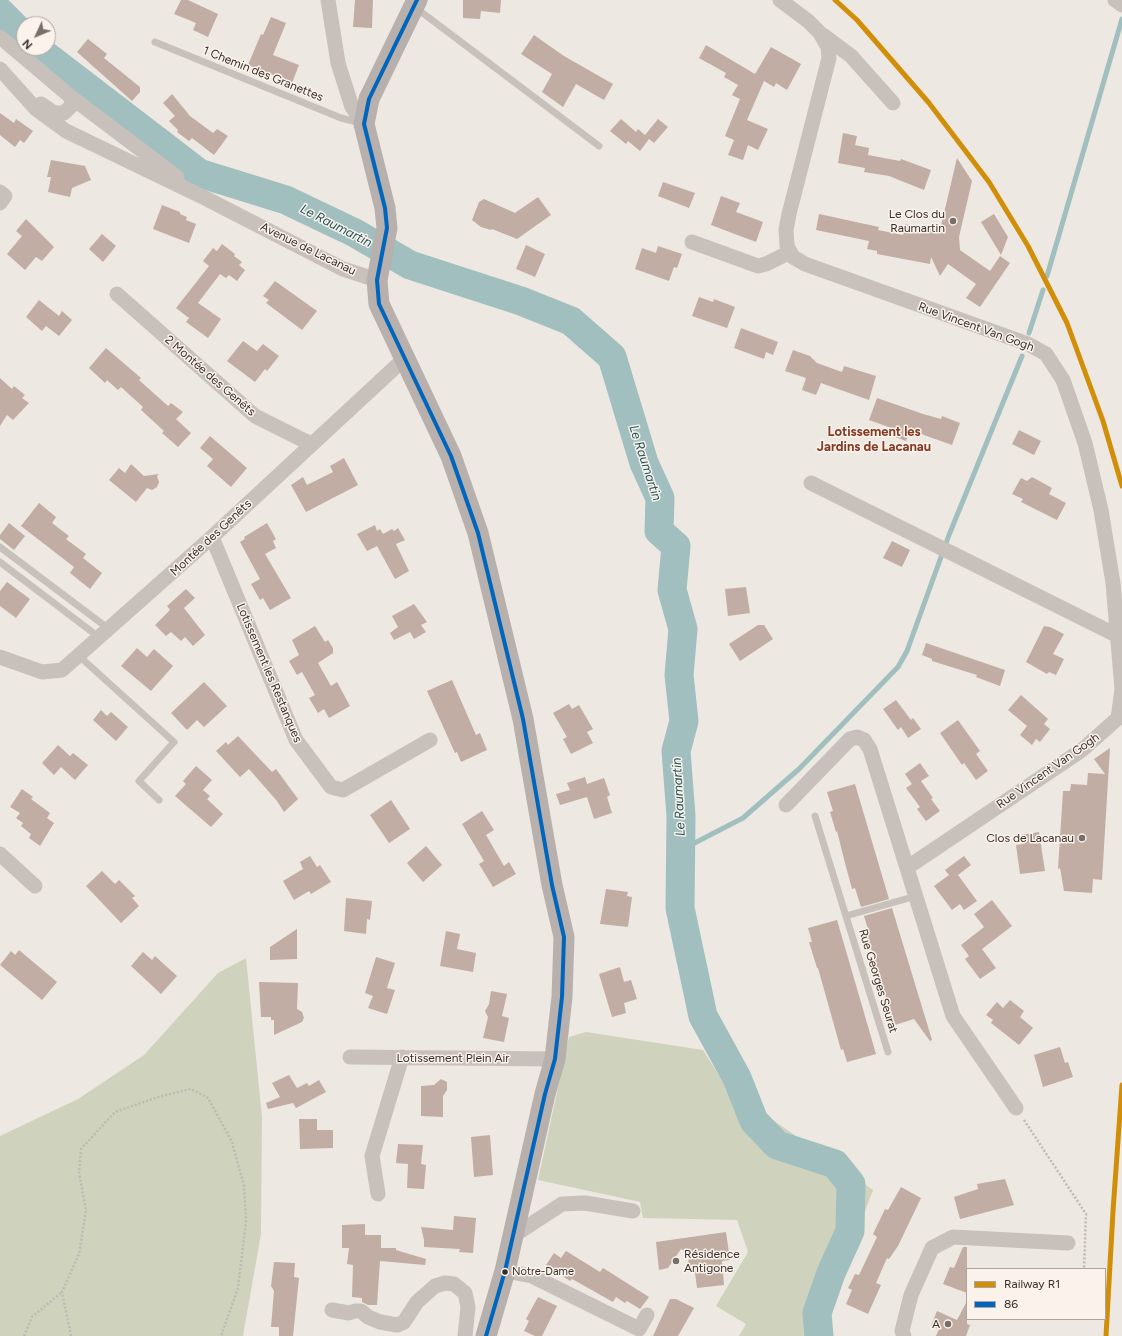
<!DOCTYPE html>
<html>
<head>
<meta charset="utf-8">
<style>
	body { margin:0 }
	#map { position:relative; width:1122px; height:1336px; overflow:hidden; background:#eee8e2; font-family:Figtree,sans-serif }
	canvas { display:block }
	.legend { position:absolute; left:966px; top:1268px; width:140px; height:52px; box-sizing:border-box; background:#faf2eb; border:1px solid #aca49d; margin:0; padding:5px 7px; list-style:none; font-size:12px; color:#382e29 }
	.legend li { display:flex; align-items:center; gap:8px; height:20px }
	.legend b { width:20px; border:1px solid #aca49d }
	.north { position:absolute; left:16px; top:16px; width:40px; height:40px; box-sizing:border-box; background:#faf2eb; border:1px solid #aca49d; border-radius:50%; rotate:226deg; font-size:11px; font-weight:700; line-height:16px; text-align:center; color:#382e29 }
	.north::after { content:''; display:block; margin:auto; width:14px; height:18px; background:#786f6a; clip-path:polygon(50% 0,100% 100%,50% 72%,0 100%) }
</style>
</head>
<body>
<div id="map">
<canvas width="1122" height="1336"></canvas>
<ul class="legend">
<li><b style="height:5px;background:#d18e08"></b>Railway R1</li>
<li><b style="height:5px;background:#0065bd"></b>86</li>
</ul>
<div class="north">N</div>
</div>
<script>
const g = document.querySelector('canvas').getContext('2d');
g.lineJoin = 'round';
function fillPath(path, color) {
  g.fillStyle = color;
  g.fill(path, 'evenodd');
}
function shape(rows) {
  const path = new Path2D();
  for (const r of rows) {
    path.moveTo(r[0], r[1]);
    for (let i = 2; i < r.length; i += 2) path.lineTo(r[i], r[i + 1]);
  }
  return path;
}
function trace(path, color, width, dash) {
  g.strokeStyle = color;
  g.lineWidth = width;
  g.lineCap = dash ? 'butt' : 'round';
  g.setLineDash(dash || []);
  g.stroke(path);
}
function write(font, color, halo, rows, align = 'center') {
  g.font = font + ' Figtree,sans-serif';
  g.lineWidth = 3;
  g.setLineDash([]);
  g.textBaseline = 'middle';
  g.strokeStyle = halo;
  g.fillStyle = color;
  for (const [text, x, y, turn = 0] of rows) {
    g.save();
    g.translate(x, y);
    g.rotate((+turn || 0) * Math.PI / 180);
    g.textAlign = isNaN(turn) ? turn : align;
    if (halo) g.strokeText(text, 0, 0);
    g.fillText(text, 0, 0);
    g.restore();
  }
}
const green = shape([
	[246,958,262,1117,261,1234,243,1336,0,1336,0,1136,78,1099,144,1055,218,973],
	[586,1032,703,1050,763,1145,773,1120,873,1190,828,1310,828,1336,739,1336,746,1324,716,1306,748,1252,737,1220,643,1218,640,1202,538,1180,569,1037]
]);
const stream = shape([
	[1047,276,1122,19],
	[1029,333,1043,290],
	[681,850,743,818,799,769,898,667,907,651,949,535,1022,356]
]);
const river = shape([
	[0,12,24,36],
	[36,48,199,173,286,200,355,233,410,265,521,301,571,321,612,357,644,463,660,498,659,531,676,546,672,590,683,629,679,675,684,721,676,751,681,816,680,908,703,1016,737,1078,754,1121,777,1145,835,1164,851,1184,850,1231,831,1273,817,1313,819,1336]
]);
const building = shape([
	[181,0,188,0,218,14,208,37,193,30,196,23,174,14],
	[355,0,373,0,372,28,353,27],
	[463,0,501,0,500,13,481,11,480,19,463,18],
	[271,17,286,23,273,55,299,65,292,83,248,65,261,34,263,35],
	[534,35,564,56,613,84,604,100,576,84,563,107,542,92,552,74,521,54],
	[88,39,107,54,104,58,140,87,140,92,132,101,77,52],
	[706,45,755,74,771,47,801,64,787,90,776,83,774,87,764,81,747,120,768,129,758,150,748,145,743,160,728,155,734,140,725,136,740,99,732,95,738,85,724,77,726,73,699,58],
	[172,94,190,116,213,133,217,129,228,136,214,155,192,138,189,141,177,132,178,130,169,121,175,116,163,103],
	[0,113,14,123,16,119,33,131,24,143,20,140,15,147,0,135],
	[621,119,636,132,638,129,645,135,658,119,668,127,654,143,649,139,640,151,628,141,626,144,610,131],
	[843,133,857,136,855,145,869,148,868,155,900,161,901,159,931,170,924,190,889,176,864,172,865,168,838,163],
	[957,158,972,181,959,237,960,250,990,271,1000,256,1010,263,980,307,966,298,976,284,948,264,940,276,931,257,930,264,877,254,877,251,867,249,869,241,816,230,819,214,879,227,878,230,903,235,905,224,937,231,938,229,940,230],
	[51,160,85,166,91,180,72,188,70,197,48,192,51,177,47,177],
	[663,182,695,193,689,208,658,196],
	[721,196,740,203,736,212,763,222,756,242,711,225],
	[538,197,551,215,517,239,492,229,491,230,481,227,472,220,479,202,484,199,515,213],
	[162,205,180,212,180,214,187,217,186,220,196,224,189,243,153,229],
	[994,214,1008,237,1001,255,981,222],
	[26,219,54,247,42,261,36,257,25,270,7,254,22,236,16,231],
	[102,234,116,246,103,262,89,249],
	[222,244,235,254,234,256,242,262,239,265,245,270,237,281,229,275,226,278,220,274,198,303,221,319,208,338,186,322,189,318,176,308,209,266,203,261,213,248,217,251],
	[526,245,545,254,535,277,516,269],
	[658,246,682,254,677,268,674,267,669,281,635,269,642,248,656,253],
	[275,281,317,311,302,330,266,303,269,300,263,296],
	[699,297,713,302,714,299,735,307,727,328,692,316],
	[39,300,59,316,62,311,72,320,59,336,46,326,42,331,26,317],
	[741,328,778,342,773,355,766,352,764,359,734,348],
	[243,341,257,351,263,344,279,356,267,371,265,369,255,382,227,361],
	[106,348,141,378,139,380,168,406,171,403,183,412,176,419,191,433,178,447,162,433,164,431,141,410,143,407,121,387,118,390,107,380,105,383,89,368],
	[793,350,810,356,817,363,842,372,844,366,876,376,869,400,821,383,816,395,802,390,806,378,785,371],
	[0,378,12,389,14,386,25,395,22,398,29,403,13,420,7,415,0,426],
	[877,398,923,414,941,419,942,416,960,423,952,445,910,430,906,441,895,437,897,430,869,420],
	[1019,430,1041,441,1034,455,1012,444],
	[210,436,247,468,231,487,207,466,213,459,200,448],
	[344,458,358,485,306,512,291,485,303,477,307,485,333,472,330,466],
	[131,464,144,476,159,474,157,476,159,482,157,487,152,490,147,488,136,502,109,480,119,468,125,473],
	[1032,477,1052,488,1049,494,1066,503,1057,520,1021,502,1023,499,1012,494,1021,478,1027,481],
	[39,503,56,517,52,523,69,536,66,539,86,554,83,558,102,573,90,589,70,573,74,567,21,526],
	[9,523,25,536,14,550,0,539,0,535],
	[267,523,276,539,273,541,276,548,265,554,291,598,270,610,263,598,260,600,251,584,260,579,240,542,245,539,244,537],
	[375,525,377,531,380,529,383,534,392,529,394,531,398,528,405,540,396,544,409,571,395,579,377,546,367,551,357,534],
	[892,541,910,550,902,567,883,558],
	[7,582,30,599,16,618,0,606,0,591],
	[746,587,750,613,728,616,725,589],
	[186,589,195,598,184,608,205,635,193,646,185,637,181,641,171,632,166,636,155,625,170,610,167,606],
	[414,604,427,622,421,625,426,632,414,639,410,632,394,640,390,633,398,627,392,616],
	[758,625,764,625,773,639,740,661,729,644],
	[315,626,325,642,328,640,333,648,333,653,318,663,331,686,337,682,350,706,329,718,324,709,318,713,309,698,315,695,302,672,297,675,289,661,299,655,292,640],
	[1044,626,1050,627,1064,634,1053,654,1064,659,1056,675,1049,672,1047,674,1026,662],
	[926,643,1005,670,1000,686,976,677,977,675,932,661,932,659,922,655],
	[137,648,147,657,154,649,173,666,151,691,121,666],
	[452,680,476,735,480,733,487,750,461,762,457,752,455,753,427,691],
	[204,682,227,706,204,727,197,720,187,730,171,713],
	[1021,695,1048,719,1044,724,1050,729,1040,742,1036,739,1032,745,1020,735,1027,726,1008,710],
	[896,700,911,720,913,718,921,729,908,738,901,727,898,730,883,709],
	[569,704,572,709,579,705,593,729,587,732,593,743,571,754,563,739,567,737,553,713],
	[101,710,107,716,111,712,128,727,116,741,93,720],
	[958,720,980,751,976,754,988,771,976,780,964,763,962,765,940,733],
	[238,736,272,772,276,769,298,799,284,812,277,801,249,769,240,777,216,751,226,742,228,745],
	[58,745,70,756,73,753,88,765,75,780,61,767,54,775,42,763],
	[1110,748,1102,880,1093,879,1092,893,1064,891,1060,868,1058,869,1063,791,1070,791,1071,784,1087,785,1088,773,1105,774,1094,759],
	[920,763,929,776,921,781,933,798,931,799,940,811,926,821,917,809,920,807,906,788,912,784,905,774],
	[196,766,212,780,203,790,210,796,207,799,223,814,211,827,175,796,186,784,183,781],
	[585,777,587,784,604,778,610,795,607,797,612,813,594,819,587,797,560,805,556,794,570,790,567,783],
	[855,784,889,899,861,907,855,888,852,889,845,863,837,831,836,832,830,812,833,811,827,792],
	[22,789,33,797,31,799,50,813,47,818,54,823,40,846,29,838,31,834,21,826,23,823,16,818,20,813,10,807],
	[391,800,410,829,389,843,370,815],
	[482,811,494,830,486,835,504,866,509,862,516,874,493,887,479,864,484,861,462,824],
	[1039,832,1045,871,1020,874,1016,845,1023,844,1021,835],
	[426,846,442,865,423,882,407,863],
	[310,856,317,867,320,865,331,882,311,894,309,891,294,900,283,881,303,869,300,862],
	[964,856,971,865,958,875,977,901,964,910,960,904,952,910,934,886,949,875,945,870],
	[102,871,115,884,119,880,135,896,132,898,139,906,121,923,86,886],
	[606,889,628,892,627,896,632,897,628,927,600,924],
	[346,898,372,901,370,920,367,919,366,934,344,931],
	[992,900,1012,926,982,949,996,968,980,979,965,959,969,956,961,945,984,927,974,914],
	[892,908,932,1040,930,1041,914,1019,895,1025,865,930,868,929,864,916],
	[837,920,876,1054,847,1062,843,1049,841,1050,818,968,817,968,809,942,812,942,808,928],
	[297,929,297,959,270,960,270,947],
	[446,931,460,934,457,949,476,953,473,972,440,966],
	[19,950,57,982,42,1000,0,965,11,951,15,955],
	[143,952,152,960,155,956,177,976,161,994,131,966],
	[376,957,395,963,387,988,395,990,387,1014,368,1008,373,996,365,993],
	[620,967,624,982,631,980,637,999,624,1003,626,1013,612,1017,599,974],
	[259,982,298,983,297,1009,302,1012,304,1018,302,1022,274,1035,274,1020,271,1020,271,1017,261,1017],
	[491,991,507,994,502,1016,509,1018,504,1042,483,1038,488,1017,485,1011,489,1004],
	[1010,1000,1024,1011,1020,1017,1033,1028,1019,1045,991,1023,993,1020,986,1015,997,1002,1003,1008],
	[1060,1047,1065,1063,1068,1062,1073,1077,1043,1087,1034,1055],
	[289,1075,297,1088,307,1083,309,1086,319,1080,326,1092,296,1108,293,1103,268,1109,266,1103,280,1097,272,1083],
	[441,1079,447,1082,447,1090,443,1096,443,1117,421,1116,421,1086,434,1085],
	[299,1119,317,1119,317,1130,333,1130,333,1148,300,1149],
	[490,1135,493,1175,474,1177,471,1137],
	[398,1144,423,1145,421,1164,426,1165,424,1189,407,1188,408,1164,396,1163],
	[1005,1179,1014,1205,960,1219,954,1197,978,1189,977,1184],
	[901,1187,921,1198,898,1246,889,1259,887,1258,876,1283,881,1285,868,1314,846,1304,852,1290,848,1288,855,1274,859,1275,877,1237,873,1234,885,1209,888,1210],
	[454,1216,476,1218,473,1253,459,1252,460,1249,424,1247,424,1240,421,1227,453,1230],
	[365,1224,365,1235,381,1235,381,1248,396,1248,396,1250,426,1259,425,1265,380,1261,377,1305,368,1305,362,1302,362,1298,352,1297,353,1265,347,1264,349,1248,342,1248,342,1225],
	[726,1232,730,1260,722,1261,724,1285,697,1288,694,1265,686,1266,691,1255,681,1249,668,1268,659,1270,656,1242],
	[963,1247,967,1247,967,1293,943,1284,950,1267,954,1268],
	[566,1251,600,1272,603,1268,649,1297,640,1309,627,1301,625,1303,616,1297,613,1302,572,1279,570,1281,546,1265,554,1253,561,1258],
	[274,1262,295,1263,294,1277,299,1278,293,1336,279,1336,279,1327,271,1327,274,1291,271,1286],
	[538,1297,557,1306,542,1336,535,1336,524,1331,529,1321,526,1319],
	[670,1299,676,1299,694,1308,678,1336,653,1336],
	[967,1301,967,1324,970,1325,966,1336,936,1336,939,1329,931,1326,937,1311,957,1320]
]);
const path = shape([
	[1024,1120,1086,1214,1084,1269],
	[24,1336,32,1317,62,1292],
	[71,1336,62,1292,79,1254,86,1210,79,1173,81,1149,115,1112,158,1097,191,1089,208,1098,232,1142,244,1186,246,1221,238,1288,221,1336]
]);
const lane = shape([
	[416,8,599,146],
	[155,42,341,118,361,123],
	[0,547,109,629],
	[0,562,100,638],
	[79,656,174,742,139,781,159,800],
	[815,816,888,1052],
	[846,916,916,896]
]);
const street = shape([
	[328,0,338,63,352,107,364,124],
	[780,0,808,21,820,33,828,47,829,58,789,214,786,230,787,246,793,257,805,264,1028,344,1046,354,1063,380,1085,443,1101,510,1113,583,1122,689,1118,718,1082,750,908,867],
	[1115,0,1122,5],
	[823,35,851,56,893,103],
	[0,37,71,97,177,177],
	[0,69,36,109,66,131,205,198,343,269,377,280],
	[41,104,54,113,64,113,72,105,71,97],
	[0,192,5,196,0,203],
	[692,242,758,266,766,264,790,252],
	[117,294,255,416,311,444],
	[811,483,1118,636],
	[212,537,296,740,331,787,343,790,430,740],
	[0,657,42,672,62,670,212,537,404,359],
	[786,805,850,739,857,737,864,740,870,749,953,1016,1016,1108],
	[0,854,35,886],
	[350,1057,555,1059],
	[378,1194,372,1156,402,1057],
	[513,1236,562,1204,585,1203,633,1211],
	[505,1271,532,1276,639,1329,647,1315],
	[332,1310,349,1313,355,1311,361,1311,368,1317,380,1322,397,1325,404,1322,417,1302,435,1286,445,1283,454,1284,465,1293,468,1307,465,1336],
	[904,1336,902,1331,911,1295,932,1248,953,1237,1068,1243]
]);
const secondary = shape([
	[417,0,369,99,364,124,385,208,387,228,377,280,379,304,451,456,478,533,523,719,552,885,564,937,562,997,555,1059,545,1094,505,1271,486,1336]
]);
const bus1 = shape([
	[417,0,369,99,364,124,385,208,387,228,377,280,379,304,451,456,478,533,523,719,552,885,564,937,562,997,555,1059,545,1094,505,1271,486,1336]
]);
const rail1 = shape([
	[835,0,857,20,929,103,989,182,1028,246,1067,323,1103,421,1122,486],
	[1106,1336,1113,1211,1122,1085]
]);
const markers = [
	[953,221,4,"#786f6a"],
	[1082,838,4,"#786f6a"],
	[676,1261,4,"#786f6a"],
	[505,1272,3.5,"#382e29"],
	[948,1324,4,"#786f6a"]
];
const busNames = [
	["Notre-Dame",512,1272]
];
const streetNames = [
	["1 Chemin des Granettes",263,74,22],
	["Avenue de Lacanau",308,249,26],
	["Rue Vincent Van Gogh",976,327,20],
	["2 Montée des Genêts",210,376,41],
	["Montée des Genêts",211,538,-43],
	["Lotissement les Restanques",269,673,67],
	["Rue Vincent Van Gogh",1048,771,-35],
	["Rue Georges Seurat",878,981,73],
	["Lotissement Plein Air",453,1058]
];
const poiNames = [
	["Le Clos du",945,214],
	["Raumartin",945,228],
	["Clos de Lacanau",1074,838],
	["Résidence",684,1254,"left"],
	["Antigone",684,1268,"left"],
	["A",940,1324]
];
const waterNames = [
	["Le Raumartin",336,226,27],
	["Le Raumartin",645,463,72],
	["Le Raumartin",679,797,-93]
];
const neighbourhoodNames = [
	["Lotissement les",874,432],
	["Jardins de Lacanau",874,447]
];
fillPath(green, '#cfd3bd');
trace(stream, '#a0bfbe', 5);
trace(river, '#a0bfbe', 29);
fillPath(building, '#c1ada4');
trace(path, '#bfb9b4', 2.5, [2, 2]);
trace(lane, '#c7c0bb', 7);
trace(street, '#c7c0bb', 15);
trace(secondary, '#b7b0ac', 21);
trace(bus1, '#0065bd', 4);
trace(rail1, '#d18e08', 5);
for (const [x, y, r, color] of markers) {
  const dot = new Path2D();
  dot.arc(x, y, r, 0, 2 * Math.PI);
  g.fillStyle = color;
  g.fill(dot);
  trace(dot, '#faf2eb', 1.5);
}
write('11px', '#382e29', '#faf2eb', busNames, 'left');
write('12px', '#382e29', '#faf2eb', streetNames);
write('12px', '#382e29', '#faf2eb', poiNames, 'right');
write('italic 13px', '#205558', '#faf2eb', waterNames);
write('bold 13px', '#853a24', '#faf2eb', neighbourhoodNames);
</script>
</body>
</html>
